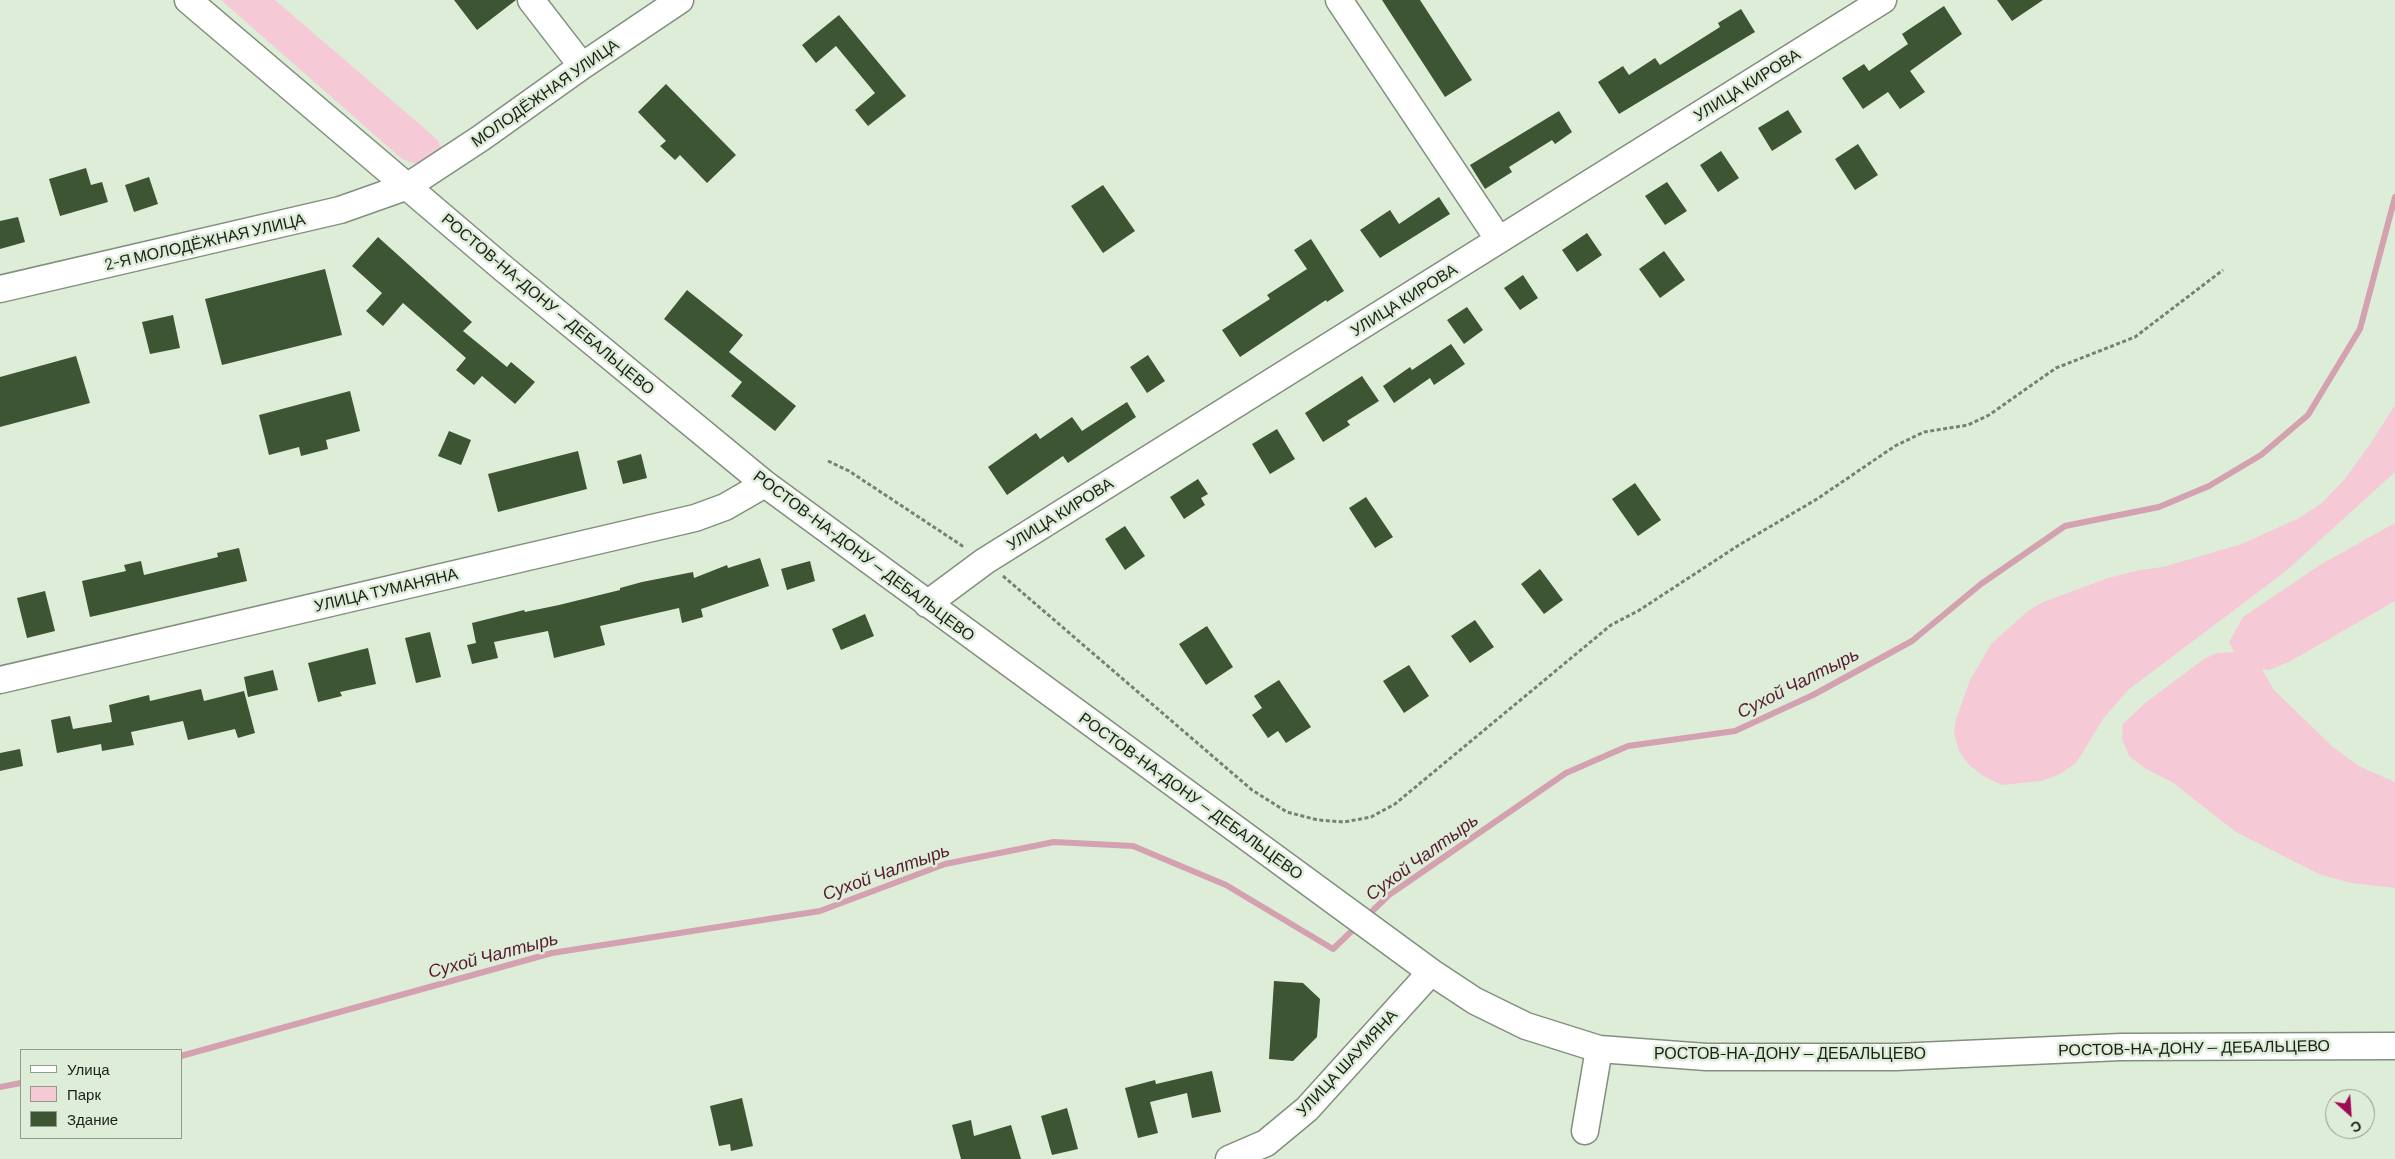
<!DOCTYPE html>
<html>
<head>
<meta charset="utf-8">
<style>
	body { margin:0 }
	#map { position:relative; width:2395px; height:1159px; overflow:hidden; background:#deedd8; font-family:Barlow,sans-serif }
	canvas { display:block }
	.legend { position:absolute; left:20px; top:1049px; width:162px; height:90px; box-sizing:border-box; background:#deedd8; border:1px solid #909b8c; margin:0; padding:6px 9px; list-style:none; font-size:15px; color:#1b2019 }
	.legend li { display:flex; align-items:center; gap:10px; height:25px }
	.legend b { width:25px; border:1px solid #909b8c }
	.north { position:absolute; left:2325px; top:1089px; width:50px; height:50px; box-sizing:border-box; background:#deedd8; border:1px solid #909b8c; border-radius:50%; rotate:154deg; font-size:14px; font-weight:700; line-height:20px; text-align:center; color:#1b2019 }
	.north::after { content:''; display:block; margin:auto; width:18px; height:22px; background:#9e0a55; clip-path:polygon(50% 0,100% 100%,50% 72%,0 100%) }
</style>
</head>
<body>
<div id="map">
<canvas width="2395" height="1159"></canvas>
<ul class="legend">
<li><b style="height:6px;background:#fff"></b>Улица</li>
<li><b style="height:14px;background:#f5c9d6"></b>Парк</li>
<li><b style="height:14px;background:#3d5532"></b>Здание</li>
</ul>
<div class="north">С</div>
</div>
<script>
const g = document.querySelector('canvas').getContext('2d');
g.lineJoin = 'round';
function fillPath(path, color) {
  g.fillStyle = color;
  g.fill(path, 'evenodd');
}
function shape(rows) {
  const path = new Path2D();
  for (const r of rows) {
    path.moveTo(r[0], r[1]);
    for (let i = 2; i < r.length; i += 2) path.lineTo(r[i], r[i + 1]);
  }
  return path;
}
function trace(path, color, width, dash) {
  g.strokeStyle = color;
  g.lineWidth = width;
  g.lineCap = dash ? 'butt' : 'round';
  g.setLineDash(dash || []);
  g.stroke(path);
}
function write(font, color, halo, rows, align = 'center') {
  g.font = font + ' Barlow,sans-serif';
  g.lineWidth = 5;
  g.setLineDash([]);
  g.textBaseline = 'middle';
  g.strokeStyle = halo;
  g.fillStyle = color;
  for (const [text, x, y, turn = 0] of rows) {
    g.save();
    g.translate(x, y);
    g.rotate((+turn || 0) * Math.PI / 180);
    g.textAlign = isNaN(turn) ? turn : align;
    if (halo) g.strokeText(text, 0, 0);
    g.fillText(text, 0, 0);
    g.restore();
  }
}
const green = shape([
	[221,0,275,0,438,140,441,148,436,158,417,164,402,159],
	[2395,405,2395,472,2286,571,2128,690,2103,719,2076,763,2060,774,2041,781,2002,785,1985,777,1969,765,1959,751,1954,733,1956,719,1970,680,1992,643,2029,610,2043,602,2108,578,2140,570,2163,567,2242,544,2299,518,2322,503,2344,480,2371,443],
	[2395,523,2395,601,2289,662,2269,670,2262,669,2274,690,2334,748,2359,766,2395,782,2395,888,2351,883,2319,874,2236,832,2172,782,2146,769,2129,756,2122,739,2123,724,2145,703,2204,659,2217,653,2234,652,2229,642,2243,617,2320,565]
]);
const stream = shape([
	[1366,917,1389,895,1566,773,1628,746,1735,731,1813,695,1912,641,1981,584,2065,526,2159,507,2209,486,2261,455,2308,415,2360,329,2395,197],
	[181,1056,552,953,820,911,945,864,1054,842,1133,846,1226,885,1333,949,1357,926],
	[0,1087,21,1083]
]);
const building = shape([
	[454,0,516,0,477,30],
	[1382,0,1420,0,1472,80,1445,97],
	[1997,0,2043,0,2012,21],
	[1944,6,1962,34,1910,71,1925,92,1900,109,1888,92,1863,109,1842,78,1864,64,1869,71,1908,44,1902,34],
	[1741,9,1755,32,1619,114,1598,82,1623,66,1629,75,1655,58,1660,65,1720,27,1718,23],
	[839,15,906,96,868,126,855,110,875,93,836,46,816,63,802,45],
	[666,84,736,155,707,183,680,155,675,160,660,146,666,141,638,112],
	[1788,110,1802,132,1772,151,1758,128],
	[1559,111,1572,132,1555,144,1552,140,1509,167,1512,172,1485,189,1470,165],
	[1858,144,1878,175,1855,190,1835,159],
	[1721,151,1739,178,1718,192,1700,165],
	[86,168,91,185,102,182,108,202,60,216,49,179],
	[149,177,158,204,134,212,125,185],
	[1667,182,1687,211,1665,225,1645,196],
	[1103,185,1135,231,1103,253,1071,206],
	[1439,197,1450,214,1380,258,1360,230,1390,210,1399,224],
	[18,217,25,242,0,249,0,221],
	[1587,233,1602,255,1577,272,1562,250],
	[378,237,472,322,463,331,507,367,511,362,535,382,515,404,482,376,474,385,456,370,466,358,403,303,383,326,366,311,382,293,352,266],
	[1311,239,1344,291,1327,302,1326,300,1240,357,1222,330,1270,299,1267,295,1307,269,1294,250],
	[1664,251,1685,280,1660,298,1639,269],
	[325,269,342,335,222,365,205,299],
	[1523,275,1538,298,1520,310,1504,288],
	[687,290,743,335,729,352,796,406,775,431,731,396,742,382,664,319],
	[1467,307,1483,330,1464,344,1447,320],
	[173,315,180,348,150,354,142,322],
	[1451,344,1465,364,1434,385,1430,378,1394,403,1383,386,1410,367,1412,370],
	[1148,355,1165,381,1147,393,1130,367],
	[76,356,90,403,0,427,0,377],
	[1362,376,1379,401,1347,421,1350,425,1323,442,1305,413],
	[350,391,360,431,326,440,328,449,301,456,299,447,269,455,259,415],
	[1127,402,1136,417,1068,463,1063,456,1007,495,988,467,1036,433,1040,439,1072,417,1082,431],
	[1277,429,1295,459,1270,474,1252,444],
	[449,431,471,440,461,465,438,456],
	[578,451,587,489,498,512,488,474],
	[641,454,647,478,623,484,617,461],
	[1198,479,1208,494,1201,498,1205,505,1184,519,1170,497],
	[1635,483,1661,520,1638,536,1612,499],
	[1366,497,1393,537,1375,548,1349,508],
	[1125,526,1145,556,1125,570,1105,539],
	[239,548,247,581,90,617,82,581,126,571,124,565,141,561,144,575,218,557,217,553],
	[760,558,769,586,701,609,703,617,682,623,679,608,600,626,605,645,554,658,548,631,494,642,498,658,472,664,467,645,476,643,472,623,524,610,525,612,559,605,620,590,620,588,642,582,693,572,694,578,727,565,728,568],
	[810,561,815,581,787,590,781,569],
	[1540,569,1563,600,1544,614,1521,584],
	[45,591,55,631,27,638,17,598],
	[865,614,874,636,841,650,832,629],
	[1475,620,1494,647,1470,663,1451,636],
	[1207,626,1233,667,1206,685,1179,644],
	[430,632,441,677,416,683,405,638],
	[368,648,376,684,340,692,342,696,318,702,308,663],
	[1409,665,1429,696,1404,713,1383,681],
	[273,670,278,690,248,697,244,677],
	[1279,680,1311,727,1286,743,1278,731,1268,738,1252,715,1262,708,1254,696],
	[201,689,204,701,244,691,255,733,238,738,235,729,188,740,183,721,131,732,134,745,102,751,101,744,57,753,51,720,70,716,73,729,112,722,109,705,149,695,150,701],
	[20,749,23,766,0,771,0,753],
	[1274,981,1303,983,1320,999,1317,1037,1293,1061,1269,1059],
	[1212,1071,1221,1112,1192,1118,1187,1093,1150,1102,1158,1133,1138,1138,1125,1088,1155,1080,1156,1084],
	[742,1098,753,1146,731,1151,730,1144,719,1146,710,1106],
	[1067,1108,1078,1149,1052,1155,1041,1116],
	[971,1120,974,1136,1011,1125,1021,1159,961,1159,952,1125]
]);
const path = shape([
	[828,461,849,471,964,547],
	[1003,576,1252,790,1287,812,1318,820,1344,822,1371,817,1395,804,1611,625,1638,611,1739,545,1817,499,1895,446,1924,432,1968,425,1989,415,2056,368,2135,337,2223,270]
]);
const minor = shape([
	[188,0,504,269,765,484,1431,972,1475,1001,1526,1026,1599,1049,1706,1057,1896,1057,2121,1047,2395,1046],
	[531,0,582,66],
	[1339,0,1499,240],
	[0,289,340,210,408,186,481,138,582,66,680,0],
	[927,604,985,561,1883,0],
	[0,680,695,518,725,507,765,484],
	[1585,1131,1599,1049],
	[1229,1159,1266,1143,1307,1109,1431,972]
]);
const streetNames = [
	["УЛИЦА КИРОВА",1747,85,-32],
	["МОЛОДЁЖНАЯ УЛИЦА",545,93,-35],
	["2-Я МОЛОДЁЖНАЯ УЛИЦА",205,242,-13],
	["УЛИЦА КИРОВА",1404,300,-32],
	["РОСТОВ-НА-ДОНУ — ДЕБАЛЬЦЕВО",548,304,40],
	["УЛИЦА КИРОВА",1060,514,-32],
	["РОСТОВ-НА-ДОНУ — ДЕБАЛЬЦЕВО",864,556,37],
	["УЛИЦА ТУМАНЯНА",386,590,-13],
	["РОСТОВ-НА-ДОНУ — ДЕБАЛЬЦЕВО",1191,796,36],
	["РОСТОВ-НА-ДОНУ — ДЕБАЛЬЦЕВО",2194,1048,-1],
	["РОСТОВ-НА-ДОНУ — ДЕБАЛЬЦЕВО",1790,1054],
	["УЛИЦА ШАУМЯНА",1347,1063,-47]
];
const waterNames = [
	["Сухой Чалтырь",1798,683,-27],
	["Сухой Чалтырь",1422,857,-36],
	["Сухой Чалтырь",886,872,-20],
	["Сухой Чалтырь",493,955,-15]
];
fillPath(green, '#f5c9d6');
trace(stream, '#d3a1b0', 6);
fillPath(building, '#3d5532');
trace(minor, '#818f7c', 29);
trace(path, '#778173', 3, [4, 2.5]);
trace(minor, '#fff', 26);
write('16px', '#1b2019', '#deedd8', streetNames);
write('italic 18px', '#571b33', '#deedd8', waterNames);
</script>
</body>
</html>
